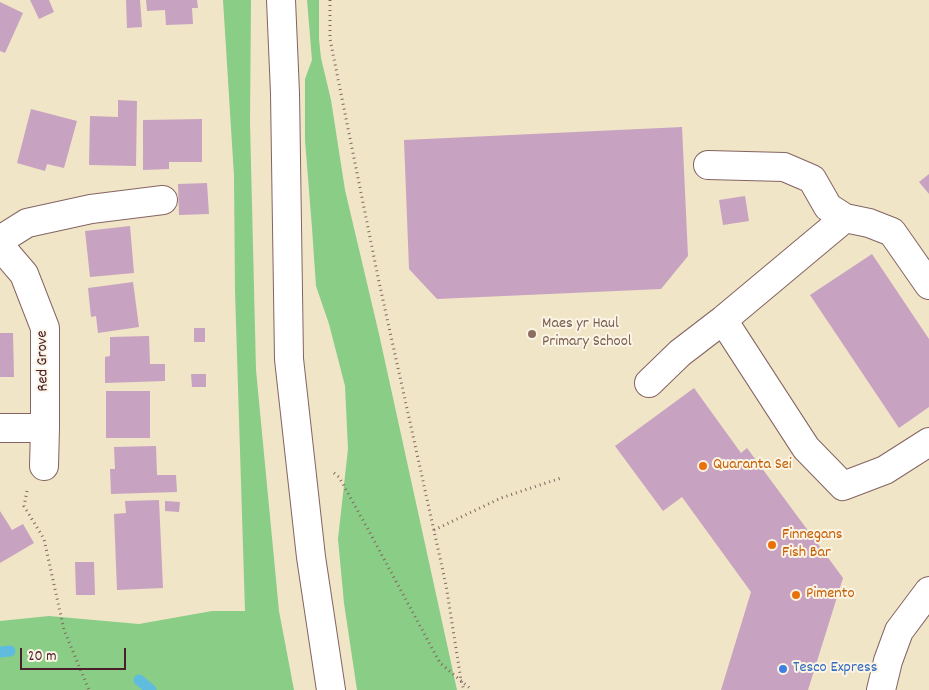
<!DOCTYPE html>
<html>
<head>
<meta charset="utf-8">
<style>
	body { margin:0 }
	#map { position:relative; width:929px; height:690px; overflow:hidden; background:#f0e5c7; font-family:Dekko,sans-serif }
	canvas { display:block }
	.scale { position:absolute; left:20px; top:648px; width:106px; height:22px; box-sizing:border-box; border:2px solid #4a1f2b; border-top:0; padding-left:6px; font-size:15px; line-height:18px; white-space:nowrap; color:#4a1f2b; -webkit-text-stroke:4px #fcf5e5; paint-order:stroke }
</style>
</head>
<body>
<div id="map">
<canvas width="929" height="690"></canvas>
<div class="scale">20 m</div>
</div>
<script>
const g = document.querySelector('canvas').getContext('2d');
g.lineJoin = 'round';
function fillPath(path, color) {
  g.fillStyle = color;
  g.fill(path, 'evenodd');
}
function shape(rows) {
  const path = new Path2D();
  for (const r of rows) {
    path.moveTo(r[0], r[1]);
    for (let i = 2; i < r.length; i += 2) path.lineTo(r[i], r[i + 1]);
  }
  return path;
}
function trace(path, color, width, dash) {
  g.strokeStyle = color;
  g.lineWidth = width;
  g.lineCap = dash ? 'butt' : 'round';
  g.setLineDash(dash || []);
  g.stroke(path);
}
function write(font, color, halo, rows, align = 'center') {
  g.font = font + ' Dekko,sans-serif';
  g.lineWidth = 4;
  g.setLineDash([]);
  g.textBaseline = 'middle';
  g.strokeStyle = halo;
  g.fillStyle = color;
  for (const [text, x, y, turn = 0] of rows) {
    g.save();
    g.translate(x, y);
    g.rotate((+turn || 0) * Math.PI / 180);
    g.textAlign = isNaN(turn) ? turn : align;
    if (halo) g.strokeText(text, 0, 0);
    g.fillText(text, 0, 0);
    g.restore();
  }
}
const green = shape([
	[223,0,251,0,250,123,256,370,279,611,294,690,0,690,0,621,49,616,139,624,212,611,245,611,235,291,234,176],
	[307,0,319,0,319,39,321,58,331,100,345,190,379,334,457,690,357,690,344,603,338,539,348,449,345,386,329,324,316,286,312,228,305,140,305,79,312,60]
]);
const stream = shape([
	[0,652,10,651],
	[139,680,151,690]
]);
const building = shape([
	[30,0,49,0,54,12,39,19],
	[126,0,140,0,142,27,127,28],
	[146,0,197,0,198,8,192,8,193,24,166,25,165,10,147,11],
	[0,2,23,13,5,53,0,51],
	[118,100,137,101,136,166,89,165,90,116,118,117],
	[31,109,77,121,64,168,47,164,45,171,17,163],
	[202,119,202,162,169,162,169,169,143,170,143,120],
	[682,127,688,256,661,289,437,299,409,269,404,140],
	[929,174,929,194,919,182],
	[207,183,209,214,179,215,178,184],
	[745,196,749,221,723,225,719,200],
	[130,226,134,273,90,277,85,231],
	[872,254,929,339,929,407,899,428,810,295],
	[133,282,139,327,98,333,96,316,91,317,88,288],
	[194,328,205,328,205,342,194,342],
	[0,333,13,333,14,377,0,377],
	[149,336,150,364,165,364,165,381,105,383,105,357,110,356,110,337],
	[191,374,206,374,206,387,192,387],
	[694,388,741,453,747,448,843,578,808,690,721,690,751,592,682,497,663,511,615,446],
	[106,391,150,391,150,438,106,438],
	[156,446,157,475,176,475,177,492,111,494,110,469,115,469,114,447],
	[159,500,163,588,117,590,114,514,126,513,125,501],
	[165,501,180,502,179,512,165,511],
	[0,511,12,530,23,524,34,543,0,563],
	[75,562,94,562,95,595,76,595]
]);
const path = shape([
	[330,0,330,39,379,282,446,585,461,680,464,690],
	[334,473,339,477,370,533,440,663,472,690],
	[27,491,24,506,44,539,64,630,89,690],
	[434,530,501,498,561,478]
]);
const minor = shape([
	[708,165,784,167,812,179,828,207,845,218],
	[0,240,27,223,91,209,163,200],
	[0,246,24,274,45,328,45,428,0,428],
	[723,320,806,448,843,486,885,470,929,442],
	[649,383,680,353,723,320,845,218,869,223,892,232,929,285],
	[44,466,45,428],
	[881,690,888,661,899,631,929,591]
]);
const major = shape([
	[281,0,285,93,289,359,311,557,331,690]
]);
const markers = [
	[532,334,5,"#8d6e63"],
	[703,466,5,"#e8710a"],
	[772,545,5,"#e8710a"],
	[796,595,5,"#e8710a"],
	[783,669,5,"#3f7fe0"]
];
const educationNames = [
	["Maes yr Haul",542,325],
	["Primary School",542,343]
];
const streetNames = [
	["Red Grove",44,361,-91]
];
const foodNames = [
	["Quaranta Sei",713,466],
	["Finnegans",782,536],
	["Fish Bar",782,554],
	["Pimento",806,595]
];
const shopNames = [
	["Tesco Express",793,669]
];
fillPath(green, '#89cd87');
trace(stream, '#60bcde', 11);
fillPath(building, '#c8a2c1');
trace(minor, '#846462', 30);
trace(major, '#846462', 30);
trace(path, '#846462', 3, [1, 4]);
trace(minor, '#fff', 28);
trace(major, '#fff', 28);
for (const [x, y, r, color] of markers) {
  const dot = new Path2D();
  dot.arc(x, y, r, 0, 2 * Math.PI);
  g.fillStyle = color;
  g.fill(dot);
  trace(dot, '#fcf5e5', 2);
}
write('16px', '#785e54', '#fcf5e5', educationNames, 'left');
write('16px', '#4a1f2b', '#fcf5e5', streetNames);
write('16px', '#c56008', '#fcf5e5', foodNames, 'left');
write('16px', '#366cbe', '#fcf5e5', shopNames, 'left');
</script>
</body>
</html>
